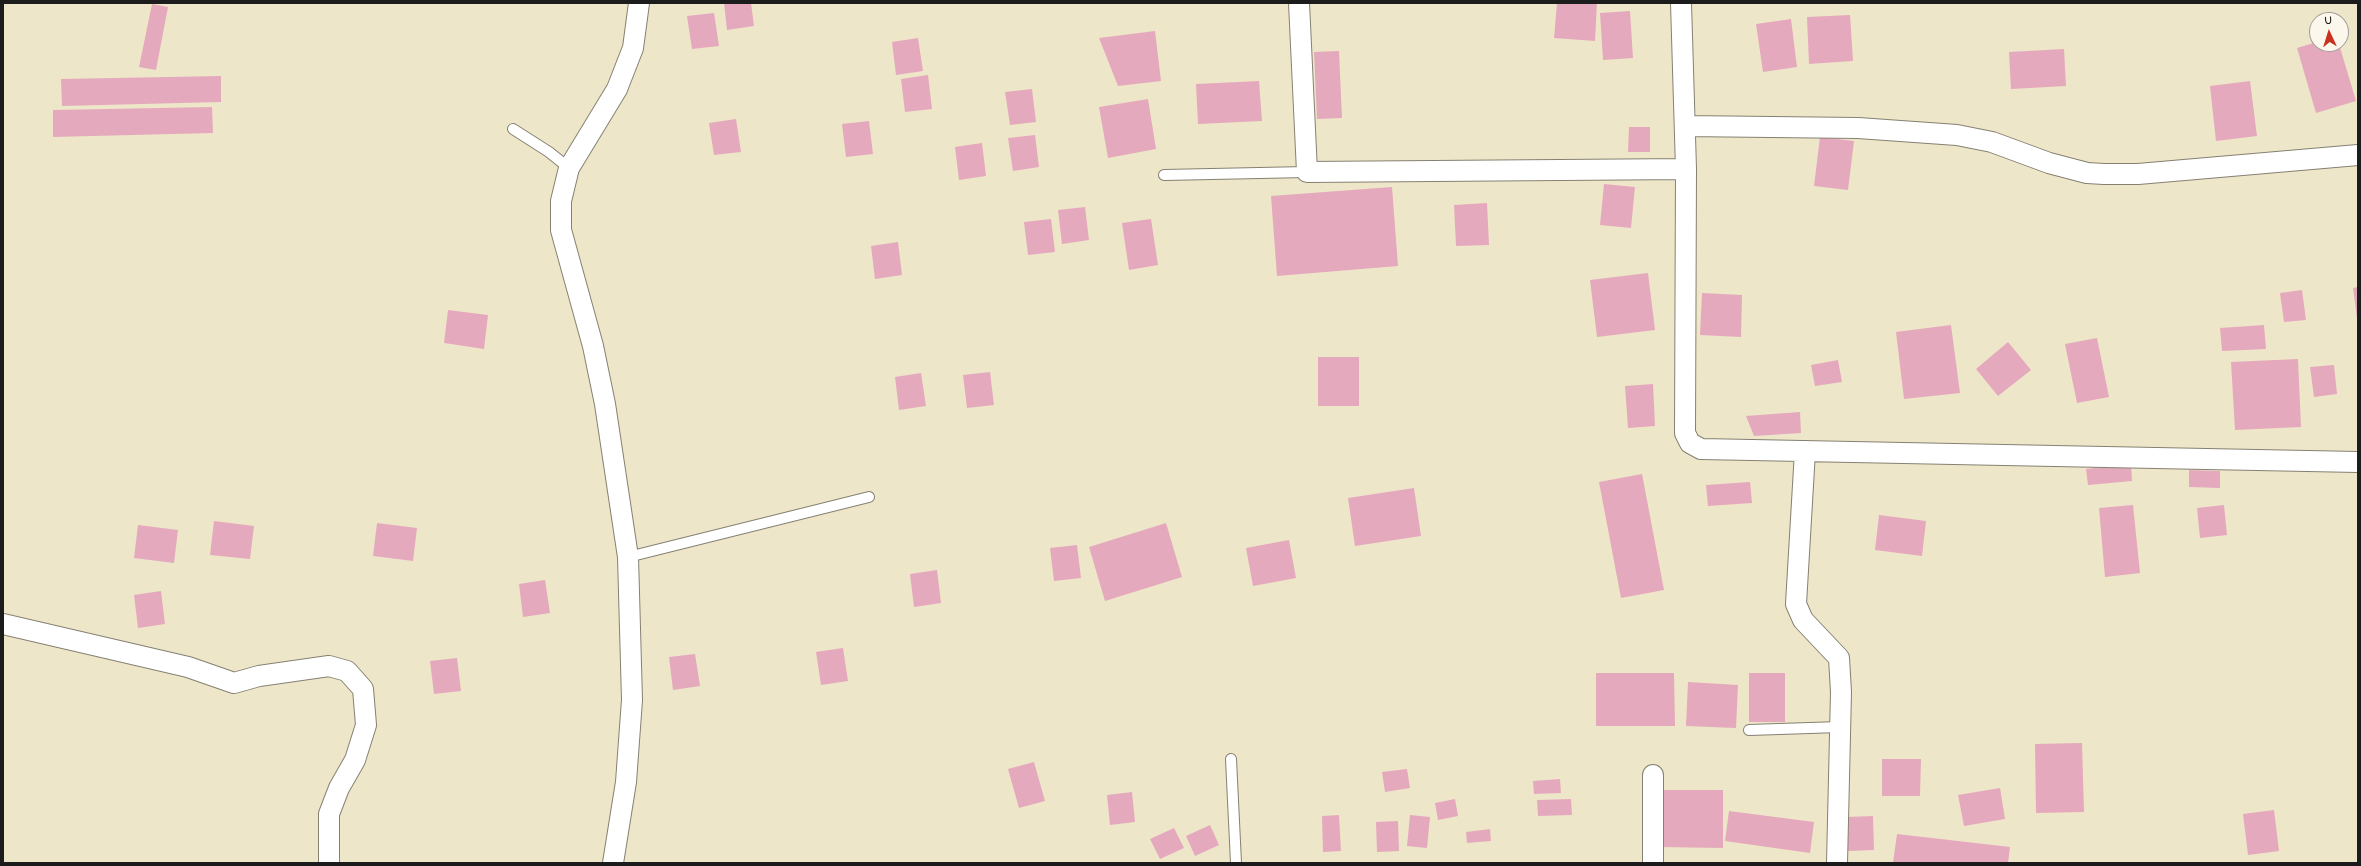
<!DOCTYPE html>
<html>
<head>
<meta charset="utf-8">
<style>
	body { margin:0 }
	#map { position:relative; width:2361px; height:866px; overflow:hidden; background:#eee6c9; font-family:"Comic Neue",sans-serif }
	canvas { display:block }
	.frame { position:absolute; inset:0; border:4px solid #1c1c1c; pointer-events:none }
	.north { position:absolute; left:2309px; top:12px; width:40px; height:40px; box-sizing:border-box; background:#fbf7ec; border:1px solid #a29f99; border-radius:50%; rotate:356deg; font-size:11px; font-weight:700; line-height:16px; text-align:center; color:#1c1c1c }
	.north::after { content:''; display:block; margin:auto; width:14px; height:18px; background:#c8321e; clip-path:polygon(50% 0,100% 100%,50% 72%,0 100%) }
</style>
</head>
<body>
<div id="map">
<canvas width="2361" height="866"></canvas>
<div class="frame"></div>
<div class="north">U</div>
</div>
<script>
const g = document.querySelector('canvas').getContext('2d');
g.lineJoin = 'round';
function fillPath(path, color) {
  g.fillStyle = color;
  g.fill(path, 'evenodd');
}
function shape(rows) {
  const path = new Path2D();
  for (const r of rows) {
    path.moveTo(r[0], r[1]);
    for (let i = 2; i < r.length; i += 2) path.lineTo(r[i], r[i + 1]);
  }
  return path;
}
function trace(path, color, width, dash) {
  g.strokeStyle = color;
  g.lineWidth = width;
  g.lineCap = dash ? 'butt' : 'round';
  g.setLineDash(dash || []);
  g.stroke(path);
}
const building = shape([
	[724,3,751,3,754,26,727,30],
	[1557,3,1597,3,1595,41,1554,38],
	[152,4,168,7,156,70,139,67],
	[1630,11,1633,58,1603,60,1600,13],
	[714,13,719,46,692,49,687,16],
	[1850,15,1853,61,1809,64,1807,17],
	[1791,19,1797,67,1763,72,1756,24],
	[1155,31,1161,81,1118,86,1099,38],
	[918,38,923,71,896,75,892,42],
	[2317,42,2317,44,2339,44,2356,101,2316,113,2297,48],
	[2064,49,2066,86,2011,89,2009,52],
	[1339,51,1342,118,1317,119,1314,52],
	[928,75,932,109,905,112,901,79],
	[221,76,221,102,62,106,61,79],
	[1259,81,1262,121,1198,124,1196,84],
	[2250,81,2257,136,2216,141,2210,86],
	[1032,89,1036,122,1010,125,1005,92],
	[1148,99,1156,149,1108,158,1099,107],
	[212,107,213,133,53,137,53,110],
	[736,119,741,152,714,155,709,123],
	[869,121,873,154,846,157,842,124],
	[1629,127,1650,127,1650,152,1628,152],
	[1035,135,1039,167,1013,171,1008,138],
	[1820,137,1854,141,1848,190,1814,186],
	[982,143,986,176,959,180,955,147],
	[1604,184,1635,187,1631,228,1600,225],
	[1392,187,1398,266,1277,276,1271,196],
	[1487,203,1489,245,1456,246,1454,205],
	[1085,207,1089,240,1062,244,1058,210],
	[1051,219,1055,252,1028,255,1024,222],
	[1151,219,1158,265,1129,270,1122,223],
	[898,242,902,275,875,279,871,246],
	[1648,273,1655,330,1597,337,1590,280],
	[2358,287,2358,318,2357,318,2353,288],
	[2302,290,2306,320,2284,322,2280,293],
	[1702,293,1742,295,1741,337,1700,335],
	[448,310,488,315,484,349,444,343],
	[1951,325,1960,393,1904,399,1896,332],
	[2264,325,2266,349,2222,351,2220,328],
	[2097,338,2109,397,2077,403,2065,344],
	[2008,342,2031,370,1998,396,1976,369],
	[1318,357,1359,357,1359,406,1318,406],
	[2298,359,2301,427,2235,430,2231,362],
	[1838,360,1842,382,1815,386,1811,365],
	[2334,365,2337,394,2314,397,2310,367],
	[990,372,994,405,967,408,963,375],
	[921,373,926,406,899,410,895,377],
	[1653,384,1655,426,1628,428,1625,386],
	[1800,412,1801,433,1754,436,1746,416],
	[2131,464,2132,481,2088,485,2086,469],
	[2189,470,2220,471,2220,488,2189,487],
	[1642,474,1664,590,1621,598,1599,482],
	[1750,482,1752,503,1708,506,1706,485],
	[1414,488,1421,536,1355,546,1348,498],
	[2133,505,2140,573,2105,577,2099,508],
	[2224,505,2227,535,2200,538,2197,508],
	[1879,515,1926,521,1922,556,1875,550],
	[214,521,254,526,250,559,210,555],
	[377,523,417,528,413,561,373,556],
	[1166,523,1182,577,1105,601,1089,547],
	[138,525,178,530,174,563,134,558],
	[1289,540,1296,578,1253,586,1246,548],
	[1077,545,1081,578,1054,581,1050,548],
	[937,570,941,603,914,607,910,574],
	[545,580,550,613,523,617,519,584],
	[161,591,165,624,138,628,134,595],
	[843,648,848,681,821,685,816,652],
	[695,654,700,686,673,690,669,657],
	[457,658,461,691,434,694,430,661],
	[1596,673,1674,673,1675,726,1596,726],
	[1749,673,1785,673,1785,722,1749,722],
	[1688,682,1738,685,1736,728,1686,726],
	[2082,743,2084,812,2036,813,2035,744],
	[1882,759,1921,759,1920,796,1882,796],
	[1034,762,1045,801,1019,808,1008,769],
	[1407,769,1410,788,1385,792,1382,772],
	[1560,779,1561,793,1534,794,1533,781],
	[2000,788,2005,819,1964,826,1958,795],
	[1660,790,1723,790,1723,848,1659,847],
	[1132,792,1135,822,1110,825,1107,795],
	[1455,799,1458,816,1438,820,1435,803],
	[1571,799,1572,815,1538,816,1537,800],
	[2274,810,2279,851,2248,855,2243,814],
	[1729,811,1814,822,1810,853,1725,841],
	[1339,815,1341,851,1323,852,1322,816],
	[1410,815,1430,817,1427,848,1407,846],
	[1873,816,1874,850,1848,851,1847,817],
	[1398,821,1399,851,1377,852,1376,822],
	[1210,825,1219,845,1195,856,1186,836],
	[1174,828,1184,848,1160,859,1150,839],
	[1490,829,1491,841,1467,843,1466,832],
	[1897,834,2010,847,2008,863,1893,863]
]);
const service = shape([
	[513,129,549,152,569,168],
	[1164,175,1307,172],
	[628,557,869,497],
	[1749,730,1840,727],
	[1231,759,1236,863]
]);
const minor = shape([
	[1299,3,1307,172,1686,169],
	[1681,3,1686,169,1685,433,1690,443,1701,449,2358,462],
	[1685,126,1858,128,1957,135,1992,142,2049,163,2087,173,2104,174,2138,174,2358,155],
	[1805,451,1796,604,1803,620,1839,658,1841,692,1837,863],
	[3,624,188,667,234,683,259,676,329,666,347,671,363,689,366,725,355,760,339,788,329,814,329,863],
	[1653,775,1653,863],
	[613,863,626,782,632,700,628,557,605,404,593,346,561,230,561,201,569,168,617,89,633,48,639,3]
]);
fillPath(building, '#e5a9bd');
trace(service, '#858172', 12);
trace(minor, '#858172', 22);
trace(service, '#fff', 10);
trace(minor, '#fff', 20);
</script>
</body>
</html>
